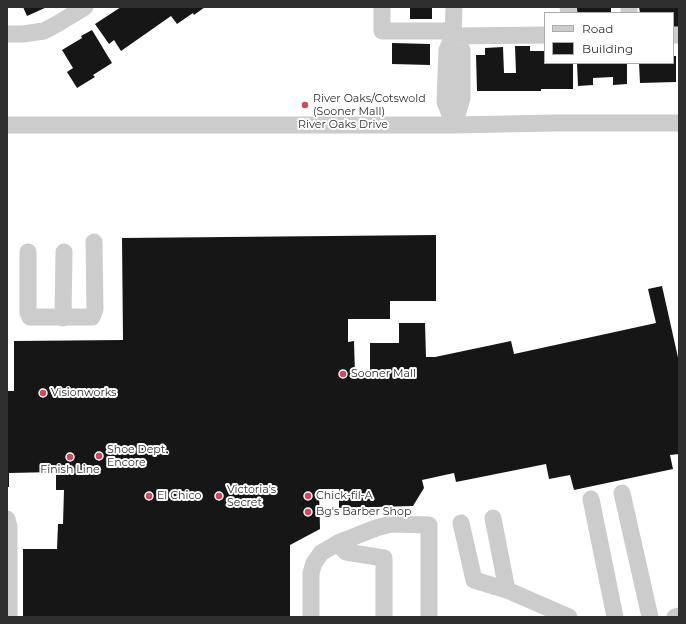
<!DOCTYPE html>
<html>
<head>
<meta charset="utf-8">
<style>
	body { margin:0 }
	#map { position:relative; width:686px; height:624px; overflow:hidden; background:#fff; font-family:Montserrat,sans-serif }
	canvas { display:block }
	.frame { position:absolute; inset:0; border:8px solid #2f2f2f; pointer-events:none }
	.legend { position:absolute; left:544px; top:12px; width:130px; height:52px; box-sizing:border-box; background:#fff; border:1px solid #acacac; margin:0; padding:5px 7px; list-style:none; font-size:12px; color:#2f2f2f }
	.legend li { display:flex; align-items:center; gap:8px; height:20px }
	.legend b { width:20px; border:1px solid #acacac }
</style>
</head>
<body>
<div id="map">
<canvas width="686" height="624"></canvas>
<div class="frame"></div>
<ul class="legend">
<li><b style="height:5px;background:#ccc"></b>Road</li>
<li><b style="height:11px;background:#161616"></b>Building</li>
</ul>
</div>
<script>
const g = document.querySelector('canvas').getContext('2d');
g.lineJoin = 'round';
function fillPath(path, color) {
  g.fillStyle = color;
  g.fill(path, 'evenodd');
}
function shape(rows) {
  const path = new Path2D();
  for (const r of rows) {
    path.moveTo(r[0], r[1]);
    for (let i = 2; i < r.length; i += 2) path.lineTo(r[i], r[i + 1]);
  }
  return path;
}
function trace(path, color, width, dash) {
  g.strokeStyle = color;
  g.lineWidth = width;
  g.lineCap = dash ? 'butt' : 'round';
  g.setLineDash(dash || []);
  g.stroke(path);
}
function write(font, color, halo, rows, align = 'center') {
  g.font = font + ' Montserrat,sans-serif';
  g.lineWidth = 4;
  g.setLineDash([]);
  g.textBaseline = 'middle';
  g.strokeStyle = halo;
  g.fillStyle = color;
  for (const [text, x, y, turn = 0] of rows) {
    g.save();
    g.translate(x, y);
    g.rotate((+turn || 0) * Math.PI / 180);
    g.textAlign = isNaN(turn) ? turn : align;
    if (halo) g.strokeText(text, 0, 0);
    g.fillText(text, 0, 0);
    g.restore();
  }
}
const building = shape([
	[23,7,47,7,27,16],
	[121,7,205,7,194,15,193,13,177,24,171,16,121,51,114,40,109,44,95,24],
	[410,7,432,7,432,19,410,19],
	[577,7,611,7,611,13,577,13],
	[639,7,679,7,679,27,673,27,673,13,640,13],
	[92,30,112,63,93,75,95,77,77,88,67,72,73,68,62,50,82,38,81,36],
	[392,43,430,44,430,65,392,64],
	[515,46,530,46,530,51,545,51,545,63,573,63,573,89,541,89,541,91,477,91,476,55,485,55,485,48,503,47,504,73,516,73],
	[673,56,676,56,676,82,640,83,639,63,673,63],
	[577,63,627,63,627,84,613,85,613,77,593,78,593,85,578,86],
	[436,235,436,301,390,301,390,319,348,319,348,342,354,341,355,375,370,375,370,343,399,343,399,323,425,323,426,357,435,357,511,341,514,354,656,323,648,289,662,286,679,362,679,454,670,455,673,469,574,490,570,475,549,479,546,464,456,482,454,473,422,480,424,488,413,506,339,508,339,489,319,489,320,529,290,545,290,617,23,617,23,549,57,549,58,524,63,524,64,490,56,490,56,472,9,473,9,487,7,487,7,391,14,391,14,341,123,340,122,238]
]);
const minor = shape([
	[382,7,382,31,453,31],
	[454,7,453,36,447,50,445,102,454,125],
	[568,7,569,13],
	[629,7,629,13],
	[7,34,23,34,44,31,57,24,85,7],
	[673,35,679,35],
	[453,36,462,50,462,98,454,125],
	[453,36,545,35],
	[7,125,454,125,554,123,679,123],
	[28,252,28,313,30,317,92,317,95,309,94,242],
	[63,318,64,252],
	[622,493,650,617],
	[591,499,615,617],
	[493,518,507,590],
	[7,519,9,527,9,617],
	[461,523,474,580,507,590,569,617],
	[338,543,346,552,384,558,384,617],
	[311,617,311,573,314,563,321,553,338,543,376,528,391,524,429,525,429,617],
	[675,617,679,616]
]);
const markers = [
	[305,105,4,"#cf485e"],
	[343,374,4,"#cf485e"],
	[43,393,4,"#cf485e"],
	[99,456,4,"#cf485e"],
	[70,457,4,"#cf485e"],
	[149,496,4,"#cf485e"],
	[219,496,4,"#cf485e"],
	[308,496,4,"#cf485e"],
	[308,512,4,"#cf485e"]
];
const poiNames = [
	["River Oaks/Cotswold",313,99],
	["(Sooner Mall)",313,112],
	["Sooner Mall",351,374],
	["Visionworks",51,393],
	["Shoe Dept.",107,450],
	["Encore",107,463],
	["Finish Line",70,470,"center"],
	["Victoria's",227,490],
	["Secret",227,503],
	["El Chico",157,496],
	["Chick-fil-A",316,496],
	["Bg's Barber Shop",316,512]
];
const streetNames = [
	["River Oaks Drive",343,125]
];
fillPath(building, '#161616');
trace(minor, '#ccc', 17);
for (const [x, y, r, color] of markers) {
  const dot = new Path2D();
  dot.arc(x, y, r, 0, 2 * Math.PI);
  g.fillStyle = color;
  g.fill(dot);
  trace(dot, '#fff', 1.5);
}
write('11px', '#2f2f2f', '#fff', poiNames, 'left');
write('11px', '#2f2f2f', '#fff', streetNames);
</script>
</body>
</html>
